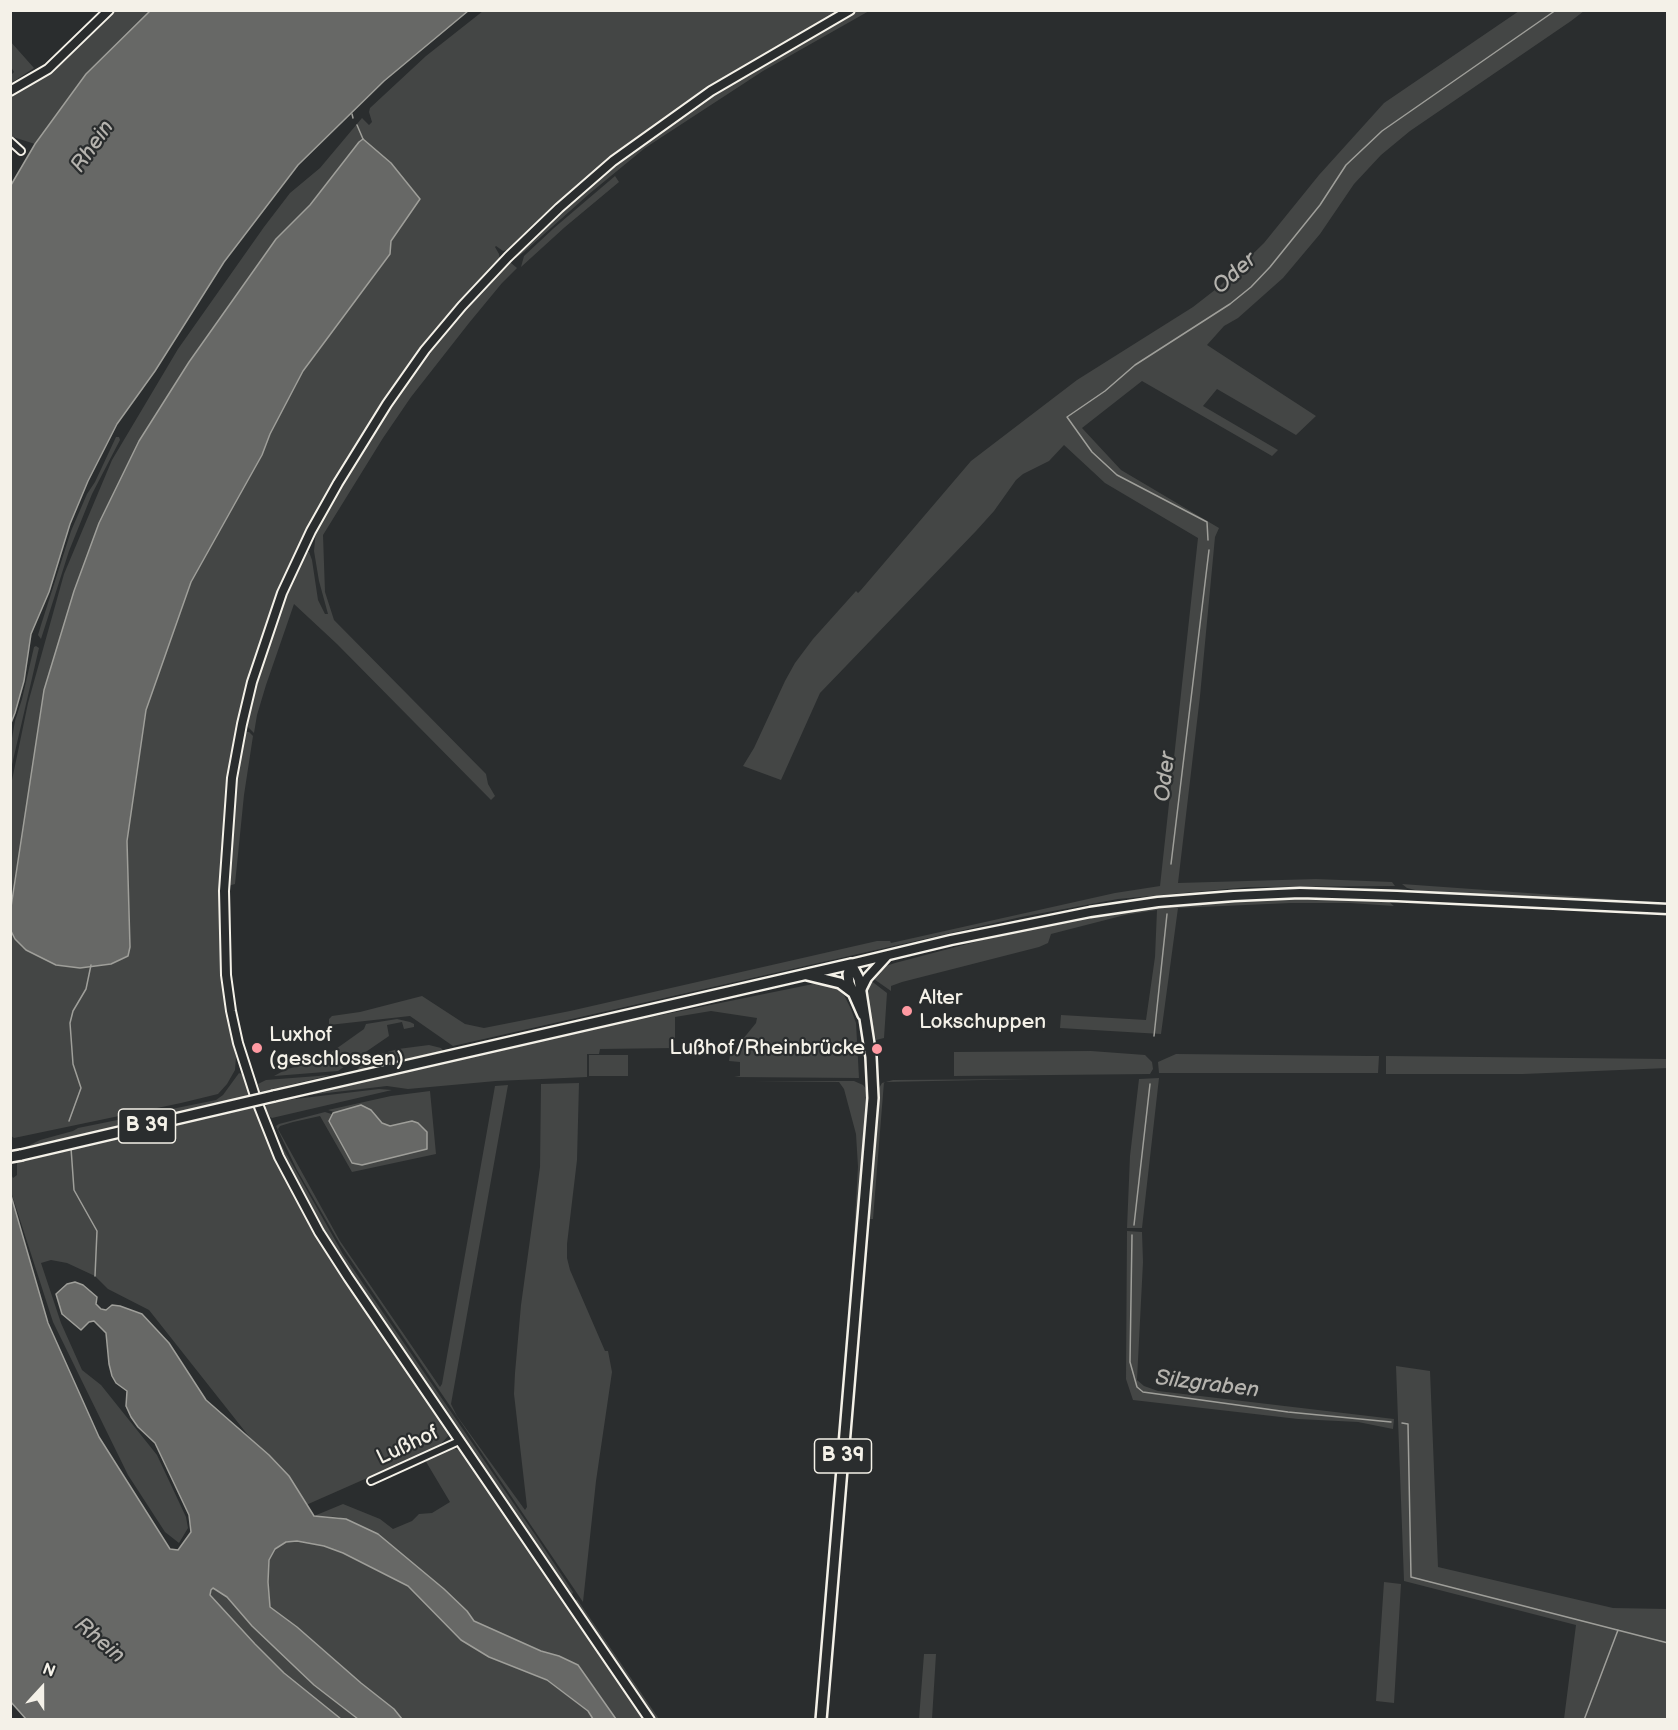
<!DOCTYPE html>
<html>
<head>
<meta charset="utf-8">
<style>
	body { margin:0 }
	#map { position:relative; width:1678px; height:1730px; overflow:hidden; background:#2a2d2e; font-family:"Balsamiq Sans",sans-serif }
	canvas { display:block }
	.frame { position:absolute; inset:0; border:12px solid #f4f1e8; pointer-events:none }
	.north { position:absolute; left:12px; top:1658px; width:60px; height:60px; -webkit-text-stroke:4px #2a2d2e; paint-order:stroke; rotate:21deg; font-size:16px; font-weight:700; line-height:24px; text-align:center; color:#f4f1e8 }
	.north::after { content:''; display:block; margin:auto; width:21px; height:27px; background:#f4f1e8; clip-path:polygon(50% 0,100% 100%,50% 72%,0 100%) }
</style>
</head>
<body>
<div id="map">
<canvas width="1678" height="1730"></canvas>
<div class="frame"></div>
<div class="north">N</div>
</div>
<script>
const g = document.querySelector('canvas').getContext('2d');
g.lineJoin = 'round';
function fillPath(path, color) {
  g.fillStyle = color;
  g.fill(path, 'evenodd');
}
function shape(rows) {
  const path = new Path2D();
  for (const r of rows) {
    path.moveTo(r[0], r[1]);
    for (let i = 2; i < r.length; i += 2) path.lineTo(r[i], r[i + 1]);
  }
  return path;
}
function trace(path, color, width, dash) {
  g.strokeStyle = color;
  g.lineWidth = width;
  g.lineCap = dash ? 'butt' : 'round';
  g.setLineDash(dash || []);
  g.stroke(path);
}
function write(font, color, halo, rows, align = 'center') {
  g.font = font + ' "Balsamiq Sans",sans-serif';
  g.lineWidth = 4.5;
  g.setLineDash([]);
  g.textBaseline = 'middle';
  g.strokeStyle = halo;
  g.fillStyle = color;
  for (const [text, x, y, turn = 0] of rows) {
    g.save();
    g.translate(x, y);
    g.rotate((+turn || 0) * Math.PI / 180);
    g.textAlign = isNaN(turn) ? turn : align;
    if (halo) g.strokeText(text, 0, 0);
    g.fillText(text, 0, 0);
    g.restore();
  }
}
const green = shape([
	[112,11,151,11,86,74,35,144,13,137,11,135,10,95,59,66],
	[483,11,842,11,728,76,655,125,625,148,511,249,503,251,496,246,495,247,499,254,500,260,460,303,404,373,369,426,321,506,298,549,272,609,247,688,236,734,226,804,220,892,220,930,225,1013,236,1057,235,1070,227,1084,218,1094,181,1103,14,1138,10,1135,11,931,15,939,26,950,56,965,80,968,111,964,128,956,130,947,127,841,146,710,191,582,262,455,270,434,303,371,390,254,390,241,420,199,391,163,363,139,359,142,310,205,276,239,189,362,139,441,99,523,23,830,11,907,11,785,28,703,64,574,112,460,178,349,264,227,290,193,320,168,362,118,369,125,372,122,369,112,370,108,426,56],
	[856,11,869,11,763,71,645,148,589,194,524,252,516,258,513,256,605,171,671,122,806,38],
	[1519,11,1584,11,1571,21,1410,131,1381,155,1354,184,1320,234,1283,278,1238,318,1224,326,1207,345,1316,416,1296,435,1217,389,1203,406,1278,450,1272,456,1142,381,1082,428,1121,470,1219,528,1215,537,1200,696,1178,883,1316,879,1392,882,1395,886,1249,887,1118,899,1021,917,453,1046,410,1016,329,1025,329,1019,332,1016,360,1012,422,996,465,1024,484,1028,570,1011,877,941,890,941,891,943,1115,893,1160,886,1198,538,1105,483,1064,445,1049,461,1023,474,1016,480,994,511,976,531,820,693,781,780,743,766,754,748,785,681,795,663,813,639,856,591,858,593,861,590,971,461,1077,380,1193,307,1220,286,1264,243,1319,175,1384,103],
	[10,41,34,68,11,83,11,75,14,72,11,67],
	[615,176,619,182,565,227,521,267,524,256,554,228],
	[507,263,511,263,517,268,502,283,469,323,411,397,383,438,323,535,325,592,334,620,486,774,488,784,495,796,491,800,337,644,294,604,266,685,257,715,254,733,246,725,262,660,288,587,305,552,309,552,312,560,318,600,325,614,328,614,319,581,314,551,316,530,327,509,412,373,467,304],
	[116,437,119,437,120,440,92,494,69,551,41,639,38,635,41,625,71,531,87,494,95,482],
	[36,646,39,648,11,769,11,744,15,721,22,699,34,647],
	[244,732,249,732,253,736,244,795,235,884,228,886,233,800],
	[1402,884,1667,903,1667,906,1431,894,1407,888],
	[1286,899,1387,900,1394,906,1350,903,1291,903,1178,908,1161,1034,1060,1028,1061,1015,1146,1020,1155,957,1157,910,1125,915,1051,934,1048,943,1039,947,902,982,891,986,891,1000,891,991,871,977,883,967,895,963,990,938,1123,911,1211,903],
	[870,980,887,993,884,1038,876,1040,866,997,866,988],
	[818,983,837,984,836,988,844,995,851,1009,856,1023,859,1078,734,1077,740,1076,740,1062,729,1061,730,1055,756,1023,757,1018,711,1011,675,1017,675,1048,600,1049,599,1054,587,1054,587,1077,496,1081,408,1089,387,1086,284,1098,534,1041],
	[397,1019,410,1022,414,1024,414,1027,404,1029,402,1022,387,1025,389,1036,338,1071,274,1076,287,1069,319,1061,364,1029,366,1024],
	[429,1045,441,1048,444,1052,356,1072,364,1061,377,1055,398,1049],
	[1091,1051,1145,1055,1152,1062,1153,1069,1150,1074,954,1076,954,1052],
	[1176,1054,1369,1056,1379,1056,1378,1073,1159,1073,1158,1062],
	[589,1055,628,1055,628,1076,589,1076],
	[1386,1056,1667,1059,1668,1068,1523,1074,1386,1074],
	[239,1073,243,1075,258,1117,279,1164,305,1217,394,1352,440,1417,446,1427,448,1436,440,1445,408,1460,306,1505,289,1476,269,1455,251,1439,149,1310,108,1289,95,1276,67,1263,51,1260,41,1263,61,1323,82,1370,101,1385,157,1455,186,1517,188,1528,179,1543,165,1532,128,1475,53,1322,11,1192,10,1172,13,1178,17,1175,17,1156,22,1149,40,1140,73,1131,78,1128,216,1100,223,1095],
	[331,1075,260,1092,258,1084,266,1080],
	[1159,1078,1142,1228,1127,1228,1130,1156,1139,1079],
	[1033,1079,884,1082,873,1219,868,1219,878,1090,882,1083,893,1080],
	[753,1081,854,1081,863,1085,868,1091,846,1373,858,1167,856,1134,844,1089,839,1082],
	[579,1083,577,1160,567,1244,567,1258,570,1270,605,1351,608,1351,612,1372,596,1481,583,1602,340,1244,297,1170,276,1126,279,1124,325,1112,338,1116,337,1113,328,1110,391,1096,430,1091,436,1154,352,1172,320,1116,293,1122,280,1126,278,1129,340,1241,440,1387,442,1384,495,1086,508,1085,451,1404,457,1416,525,1510,527,1507,514,1394,515,1373,521,1305,540,1167,541,1084],
	[379,1089,392,1090,272,1118,270,1117,265,1106,278,1101],
	[274,1132,343,1254,538,1539,573,1592,571,1599,335,1250,290,1171],
	[1127,1231,1142,1232,1143,1262,1137,1380,1144,1386,1158,1391,1394,1419,1393,1429,1358,1422,1298,1419,1133,1400,1126,1379],
	[1396,1366,1430,1371,1438,1567,1613,1608,1667,1609,1667,1719,1564,1719,1576,1625,1404,1581],
	[450,1447,464,1452,646,1719,616,1719,591,1686,559,1656,541,1651,474,1621,467,1611,444,1589,378,1534,338,1517,314,1516,343,1504,380,1519,393,1529,412,1521,419,1514,432,1513,450,1502,425,1460],
	[297,1541,324,1546,343,1553,408,1586,461,1640,489,1657,546,1680,588,1711,593,1719,402,1719,394,1709,361,1683,297,1627,270,1607,268,1582,269,1560,275,1549,286,1542],
	[1384,1582,1401,1584,1394,1703,1376,1701],
	[213,1588,227,1597,252,1626,314,1685,358,1719,341,1719,284,1673,224,1611,210,1595],
	[577,1599,659,1719,654,1719,574,1603],
	[924,1654,936,1654,932,1719,919,1719]
]);
const water = shape([
	[151,10,468,11,384,81,298,165,224,262,155,371,117,424,88,481,70,524,49,592,31,634,24,681,15,713,11,723,11,185,35,144,86,74,151,10],
	[363,139,391,163,420,199,391,241,390,254,303,371,270,434,262,455,191,582,146,710,127,841,130,947,128,956,111,964,80,968,56,965,26,950,15,939,11,931,11,907,44,690,74,591,99,523,139,441,189,362,276,239,310,205,359,142,363,139],
	[361,1105,371,1110,382,1123,390,1126,412,1121,418,1123,427,1132,427,1149,362,1165,352,1163,329,1121,333,1113,361,1105],
	[10,1192,48,1323,99,1437,170,1549,178,1550,191,1532,189,1515,155,1443,138,1427,131,1417,126,1406,127,1391,116,1383,112,1376,109,1364,106,1333,94,1321,89,1322,81,1330,62,1314,56,1294,67,1284,75,1282,83,1285,97,1297,96,1304,101,1309,106,1310,112,1305,120,1306,142,1314,169,1343,206,1400,269,1455,289,1476,314,1516,346,1519,378,1534,444,1589,467,1611,474,1621,541,1651,559,1656,578,1665,616,1719,593,1719,588,1711,547,1680,489,1657,461,1640,408,1586,343,1553,324,1546,297,1541,286,1542,275,1549,269,1560,268,1582,270,1607,297,1627,361,1683,394,1709,402,1719,358,1719,314,1685,252,1626,227,1597,213,1588,211,1590,210,1595,255,1644,284,1673,341,1719,26,1719,10,1701,10,1192]
]);
const stream = shape([
	[352,114,353,118],
	[357,125,363,139],
	[1208,540,1207,522,1117,475,1092,452,1067,417,1105,391,1135,365,1230,304,1251,287,1270,267,1320,205,1346,165,1382,131,1556,10],
	[1171,864,1209,550],
	[1154,1036,1167,914],
	[69,1121,81,1088,73,1064,70,1023,73,1011,86,989,91,965],
	[71,1148,74,1190,97,1231,95,1276],
	[1134,1225,1150,1084],
	[1132,1235,1130,1362,1137,1387,1143,1392,1288,1412,1391,1422],
	[1402,1423,1408,1424,1411,1577,1668,1643],
	[1584,1720,1618,1630]
]);
const minor = shape([
	[10,141,21,151],
	[371,1481,459,1441]
]);
const tertiary = shape([
	[10,91,48,69,109,10],
	[650,1720,348,1277,319,1232,279,1157,256,1099,238,1043,231,1011,226,975,224,891,232,778,242,724,252,682,282,593,311,531,338,483,387,404,425,350,462,306,508,257,559,208,613,161,711,91,850,10]
]);
const secondary = shape([
	[851,964,951,940,1090,912,1158,902,1234,896,1300,893,1397,896,1668,909],
	[861,990,867,978,887,956]
]);
const primary = shape([
	[851,964,848,974,849,983,863,1015],
	[807,975,840,983,852,992],
	[274,1096,851,964],
	[10,1157,21,1155],
	[821,1720,873,1098,871,1057,859,979,851,964]
]);
const primaryBridge = shape([
	[21,1155,274,1096]
]);
const markers = [
	[907,1011,6,"#ff9aa2"],
	[257,1048,6,"#ff9aa2"],
	[877,1049,6,"#ff9aa2"]
];
const shields = [
	[147,1126,57],
	[843,1456,57]
];
const shieldNames = [
	["B 39",147,1126],
	["B 39",843,1456]
];
const poiNames = [
	["Alter",919,999],
	["Lokschuppen",919,1023],
	["Luxhof",269,1036],
	["(geschlossen)",269,1060],
	["Lußhof/Rheinbrücke",865,1049,"right"]
];
const streetNames = [
	["Lußhof",408,1446,-25]
];
const waterNames = [
	["Rhein",93,147,-55],
	["Oder",1235,274,-42],
	["Oder",1166,777,-83],
	["Silzgraben",1207,1385,7],
	["Rhein",99,1641,40]
];
fillPath(green, '#444645');
fillPath(water, '#676866');
trace(water, '#9f9f9a', 1.5);
trace(stream, '#9f9f9a', 1.5);
trace(minor, '#f4f1e8', 10);
trace(tertiary, '#f4f1e8', 12);
trace(secondary, '#f4f1e8', 13);
trace(primary, '#f4f1e8', 14);
trace(minor, '#2a2d2e', 6);
trace(tertiary, '#2a2d2e', 8);
trace(secondary, '#2a2d2e', 8);
trace(primary, '#2a2d2e', 9);
trace(primaryBridge, '#f4f1e8', 14, []);
trace(primaryBridge, '#2a2d2e', 9);
for (const [x, y, r, color] of markers) {
  const dot = new Path2D();
  dot.arc(x, y, r, 0, 2 * Math.PI);
  g.fillStyle = color;
  g.fill(dot);
  trace(dot, '#2a2d2e', 2);
}
for (const [x, y, w] of shields) {
  const box = new Path2D();
  box.roundRect(x - w / 2, y - 17, w, 34, 4.5);
  g.fillStyle = '#2a2d2e';
  g.fill(box);
  trace(box, '#f4f1e8', 1.5);
}
write('bold 20px', '#f4f1e8', null, shieldNames);
write('21px', '#f4f1e8', '#2a2d2e', poiNames, 'left');
write('21px', '#f4f1e8', '#2a2d2e', streetNames);
write('italic 22px', '#b5b3ae', '#2a2d2e', waterNames);
</script>
</body>
</html>
